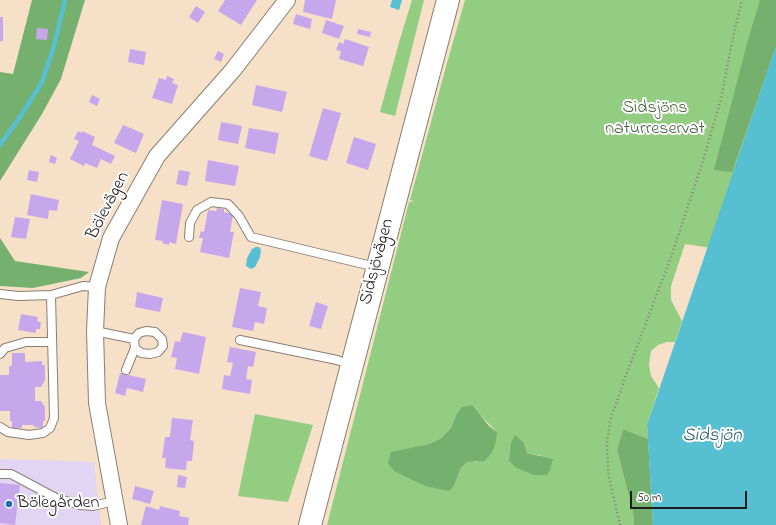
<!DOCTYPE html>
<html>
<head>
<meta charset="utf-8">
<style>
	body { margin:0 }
	#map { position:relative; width:776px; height:525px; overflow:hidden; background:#f6e0c8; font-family:"Indie Flower",sans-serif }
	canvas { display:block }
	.scale { position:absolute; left:630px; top:491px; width:117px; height:18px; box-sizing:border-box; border:2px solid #1c1c1c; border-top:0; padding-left:5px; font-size:12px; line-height:14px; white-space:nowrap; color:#1c1c1c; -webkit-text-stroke:3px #fff; paint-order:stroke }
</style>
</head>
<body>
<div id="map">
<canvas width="776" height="525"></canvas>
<div class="scale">50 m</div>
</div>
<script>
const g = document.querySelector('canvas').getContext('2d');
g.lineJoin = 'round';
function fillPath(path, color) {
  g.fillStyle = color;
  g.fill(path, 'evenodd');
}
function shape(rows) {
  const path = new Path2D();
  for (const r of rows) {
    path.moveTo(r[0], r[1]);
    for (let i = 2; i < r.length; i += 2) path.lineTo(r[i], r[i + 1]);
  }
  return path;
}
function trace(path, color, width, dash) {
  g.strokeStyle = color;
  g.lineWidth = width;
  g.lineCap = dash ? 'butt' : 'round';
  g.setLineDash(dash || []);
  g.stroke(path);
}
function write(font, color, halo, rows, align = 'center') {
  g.font = font + ' "Indie Flower",sans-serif';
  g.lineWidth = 4;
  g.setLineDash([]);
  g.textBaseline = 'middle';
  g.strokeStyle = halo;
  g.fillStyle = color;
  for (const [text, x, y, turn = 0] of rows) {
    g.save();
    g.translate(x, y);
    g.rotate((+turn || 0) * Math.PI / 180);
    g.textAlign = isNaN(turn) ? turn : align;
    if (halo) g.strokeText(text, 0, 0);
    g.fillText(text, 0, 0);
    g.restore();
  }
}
const built = shape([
	[0,459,94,462,101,525,0,525]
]);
const green = shape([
	[412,0,424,0,395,116,380,112,400,39],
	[465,0,776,0,776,525,718,249,685,244,671,286,671,300,682,321,675,342,667,342,658,345,651,351,649,365,651,376,659,388,647,425,648,439,623,429,617,450,633,512,634,525,327,525,409,202,414,201,410,200,447,63],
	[456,415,481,416,497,432,477,462,467,462,461,468,454,486,425,486,416,480,391,453,429,444,440,439,451,428],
	[524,443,527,453,542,456,517,468],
	[255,414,313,425,288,502,238,496]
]);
const forest = shape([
	[32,0,85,0,61,79,42,114,0,181,0,72,13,74],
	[760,0,776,0,776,46,732,172,714,170,748,40],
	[0,238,15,261,89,272,81,278,33,288,0,286],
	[472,405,489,426,497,432,496,441,492,452,485,461,467,462,461,468,454,486,449,491,425,486,394,471,388,463,391,452,429,444,440,439,451,428,456,415,462,407],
	[623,429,648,439,653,525,634,525,633,512,617,450],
	[515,435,524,443,527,453,553,459,550,470,547,475,534,475,517,468,509,461,511,443]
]);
const water = shape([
	[392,0,402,0,399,10,390,7],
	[776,46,776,525,653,525,647,425],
	[256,247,259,247,261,250,260,257,255,267,251,269,246,266,247,258,252,249]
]);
const stream = shape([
	[0,145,22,114,42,82,54,46,65,0]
]);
const building = shape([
	[225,0,257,0,241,25,218,11],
	[305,0,336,0,332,19,303,12],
	[196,6,205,12,198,23,189,17],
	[296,14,312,19,310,29,293,24],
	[0,17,3,17,3,41,0,41],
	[326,20,344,26,339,39,322,33],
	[37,28,48,29,47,40,36,39],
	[358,29,371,32,370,37,357,34],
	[345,39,369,47,363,66,339,59,341,51,336,50,339,42,343,44],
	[130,49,146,52,144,65,128,62],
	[218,51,224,54,221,62,214,59],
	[167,76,174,79,172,83,178,85,172,104,152,98,159,78,166,80],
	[256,85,287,92,282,112,252,105],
	[92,95,100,99,97,106,89,102],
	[323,108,341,113,327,161,309,156],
	[221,122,242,126,238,144,218,140],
	[123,125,144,134,136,153,114,143],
	[249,128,279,133,275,154,245,148],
	[78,131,81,133,82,131,95,137,92,145,115,156,111,164,101,159,97,168,85,163,84,166,70,159,79,141,74,139],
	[354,137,376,144,368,170,346,163],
	[51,155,57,158,55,164,49,162],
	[208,160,239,166,235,186,205,181],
	[29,170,39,172,37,182,27,180],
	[179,170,190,172,187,186,176,184],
	[31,194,59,200,57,211,49,210,48,219,27,215],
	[162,200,183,204,176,244,169,242,169,245,162,243,163,241,155,240],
	[217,208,224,209,224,212,233,214,230,232,234,232,229,258,200,252,203,238,199,238,201,231,204,232,208,210,216,211],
	[15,217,30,219,26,239,11,237],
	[240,288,261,292,258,306,267,308,264,324,255,322,253,331,232,327],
	[137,292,163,298,160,312,135,307],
	[316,302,328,306,321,329,309,326],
	[21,314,38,317,37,321,41,322,40,329,36,329,36,333,18,330],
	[183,332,206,337,199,374,175,369,177,358,171,357,175,341,180,342],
	[230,347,256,352,253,367,248,366,246,379,252,380,250,394,222,389,224,375,230,376,233,363,227,362],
	[12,353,25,353,25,362,42,361,42,365,45,365,45,380,41,387,35,387,35,401,41,401,45,407,45,421,43,421,43,428,34,427,34,425,22,425,22,428,12,428,12,421,10,421,10,411,0,411,0,375,9,375,9,366,12,366],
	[120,373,146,379,143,392,127,388,125,396,115,393],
	[172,418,193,420,190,440,194,441,192,461,187,461,186,470,165,468,166,458,162,458,165,437,170,437],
	[178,475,187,477,185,488,177,487],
	[0,483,20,485,15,525,0,523],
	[135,486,154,491,150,504,132,499],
	[146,506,159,510,160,506,180,511,179,516,189,518,188,525,141,525]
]);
const path = shape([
	[620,525,608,473,607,443,610,421,625,378,671,257,703,161,721,99,733,37,742,0]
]);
const lane = shape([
	[189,237,190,223,197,210,211,202,228,204,239,216,251,237,376,267],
	[0,294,18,296,51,295,83,286,97,287],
	[95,331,134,339,135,348,141,353,150,354,158,352,163,346,162,339,155,332,146,331,139,333,134,339],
	[240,340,337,360,351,365],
	[0,354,5,348,26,342,52,342],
	[126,370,135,348],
	[0,427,8,432,29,435,43,433,50,428,54,418,51,295],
	[0,474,11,474,56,498,80,505,93,506,114,501]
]);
const street = shape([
	[119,525,97,403,95,331,97,287,111,238,157,156,233,70,287,0]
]);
const secondary = shape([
	[310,525,448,0]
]);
const markers = [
	[9,504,4,"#1f6fb2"]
];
const parkNames = [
	["Sidsjöns",655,109],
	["naturreservat",655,130]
];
const streetNames = [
	["Bölevägen",109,206,-63],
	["Sidsjövägen",378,262,-75]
];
const poiNames = [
	["Bölegården",17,504]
];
const waterNames = [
	["Sidsjön",712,437]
];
fillPath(built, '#e2d4f3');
fillPath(green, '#93cd81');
fillPath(forest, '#76b06f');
fillPath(water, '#56c0d2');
trace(stream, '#56c0d2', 4.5);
fillPath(building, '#c7a7ec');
trace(lane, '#897e72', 10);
trace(street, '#897e72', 18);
trace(secondary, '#897e72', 24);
trace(path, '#897e72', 2.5, [1, 3]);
trace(lane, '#fff', 8);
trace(street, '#fff', 16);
trace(secondary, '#fff', 22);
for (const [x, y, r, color] of markers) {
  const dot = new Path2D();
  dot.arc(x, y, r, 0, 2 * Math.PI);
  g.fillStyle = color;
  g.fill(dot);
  trace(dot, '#fff', 1.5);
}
write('18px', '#4c6344', '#fff', parkNames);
write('18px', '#1c1c1c', '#fff', streetNames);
write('18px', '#1c1c1c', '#fff', poiNames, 'left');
write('italic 19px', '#335e65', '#fff', waterNames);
</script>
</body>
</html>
